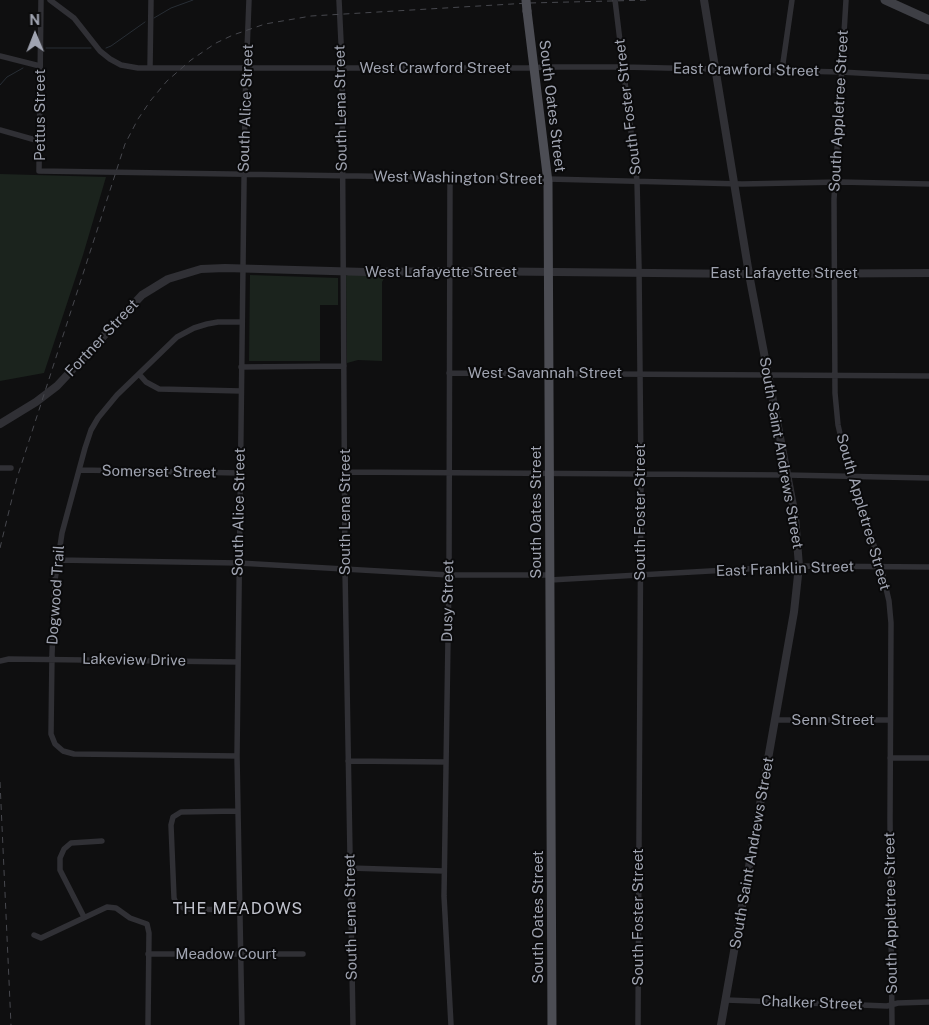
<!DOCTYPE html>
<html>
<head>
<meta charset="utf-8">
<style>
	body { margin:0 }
	#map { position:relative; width:929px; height:1025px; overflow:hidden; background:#0f0f10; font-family:"Public Sans",sans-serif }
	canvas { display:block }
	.north { position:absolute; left:10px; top:10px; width:50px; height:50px; -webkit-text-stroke:4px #0a0a0b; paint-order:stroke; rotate:359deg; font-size:14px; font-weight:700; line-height:20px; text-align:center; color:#a0a4b1 }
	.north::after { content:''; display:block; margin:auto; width:18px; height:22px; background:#a0a4b1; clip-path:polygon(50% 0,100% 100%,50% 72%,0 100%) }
</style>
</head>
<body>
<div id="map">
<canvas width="929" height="1025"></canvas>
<div class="north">N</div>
</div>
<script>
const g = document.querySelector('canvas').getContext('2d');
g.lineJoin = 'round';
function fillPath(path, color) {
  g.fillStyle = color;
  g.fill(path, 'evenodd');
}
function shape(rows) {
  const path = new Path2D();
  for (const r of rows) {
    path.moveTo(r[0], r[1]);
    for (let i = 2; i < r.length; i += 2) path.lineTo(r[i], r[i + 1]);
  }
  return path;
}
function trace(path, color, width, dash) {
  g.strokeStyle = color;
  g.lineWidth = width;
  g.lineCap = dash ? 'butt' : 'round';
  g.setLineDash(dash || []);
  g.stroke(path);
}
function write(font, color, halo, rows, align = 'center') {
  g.font = font + ' "Public Sans",sans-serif';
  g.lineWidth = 4;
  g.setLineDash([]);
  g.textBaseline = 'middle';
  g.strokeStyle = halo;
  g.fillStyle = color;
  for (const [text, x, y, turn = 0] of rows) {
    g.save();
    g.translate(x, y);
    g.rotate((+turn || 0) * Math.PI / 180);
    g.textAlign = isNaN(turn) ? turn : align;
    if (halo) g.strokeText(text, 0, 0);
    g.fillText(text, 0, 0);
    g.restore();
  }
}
const green = shape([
	[0,174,106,177,83,255,44,373,0,381],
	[250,275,338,278,338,305,320,305,320,361,249,361],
	[348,275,386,275,382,282,382,361,358,360,347,363,346,276]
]);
const stream = shape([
	[154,18,171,8,193,0],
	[46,48,91,48],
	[106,48,111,46,145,22],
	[0,85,7,77,23,68]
]);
const minor = shape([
	[41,0,39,171,548,179,742,184,840,182,929,184],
	[50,0,74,18,100,51,110,59,121,65,138,68,528,68,546,67,623,67,841,72,929,77],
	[339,0,342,63,345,570,353,1025],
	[615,0,637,181,639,268,641,475,638,1025],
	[846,0,834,199,835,393,838,425,845,455,881,567,889,601,891,623,890,820,892,1025],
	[0,56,40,66],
	[150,68,151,0],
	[782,70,792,0],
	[0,130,39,141],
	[450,177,449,575,444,896,451,1025],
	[241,367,344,366],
	[449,373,929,376],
	[139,374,146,382,159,389,241,391],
	[0,468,11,468],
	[79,470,240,473],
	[344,472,787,475,929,478],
	[57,560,239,563,449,575,550,575],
	[550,580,799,566,929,567],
	[0,661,9,659,238,662],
	[775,720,890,720],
	[237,756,74,754,63,751,55,744,51,734,52,654,55,580,62,533,85,448,91,430,98,418,117,395,177,337,194,328,207,324,218,322,242,322],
	[890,758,929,758],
	[348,761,446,762],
	[237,811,181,812,173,817,171,825,174,898,176,903,185,909,239,910],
	[350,868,444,871],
	[84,917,60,870,60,858,64,849,71,843,102,841],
	[34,935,41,938,107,907,116,908,130,918,147,924,149,933,148,1025],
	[148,954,303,954],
	[726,1000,887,1006,898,1003,929,1002],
	[242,1025,237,756,245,102,249,0]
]);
const tertiary = shape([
	[704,0,749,274,795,516,799,566,794,612,721,1025],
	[0,424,36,402,57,386,142,295,168,279,201,269,225,268,366,272,460,271,749,274,929,273]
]);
const secondary = shape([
	[885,0,929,20]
]);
const primary = shape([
	[527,11,548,182,552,1025]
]);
const rail = shape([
	[0,548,17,478,125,144,138,119,151,100,167,81,191,60,216,43,233,35,265,24,311,16,529,3,651,0],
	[0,782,11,1025]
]);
const primaryBridge = shape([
	[526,0,527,11]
]);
const streetNames = [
	["West Crawford Street",435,68],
	["East Crawford Street",746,70,1],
	["South Oates Street",552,106,83],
	["South Foster Street",628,107,-97],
	["South Alice Street",246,108,-88],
	["South Lena Street",341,108,-91],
	["South Appletree Street",839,111,-87],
	["Pettus Street",40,115,-90],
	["West Washington Street",458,178,1],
	["West Lafayette Street",441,272],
	["East Lafayette Street",784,273],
	["Fortner Street",102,338,-47],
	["West Savannah Street",545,373],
	["South Saint Andrews Street",781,453,80],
	["Somerset Street",159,472,1],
	["South Alice Street",239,512,-89],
	["South Lena Street",345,512,-90],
	["South Oates Street",536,512,-90],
	["South Foster Street",640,512,-90],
	["South Appletree Street",863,512,74],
	["East Franklin Street",785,569,-2],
	["Dogwood Trail",56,595,-86],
	["Dusy Street",448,601,-89],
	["Lakeview Drive",134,660,1],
	["Senn Street",833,720],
	["South Saint Andrews Street",752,853,-80],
	["South Appletree Street",891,913,-91],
	["South Lena Street",351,917,-91],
	["South Oates Street",538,917,-90],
	["South Foster Street",638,917,-90],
	["Meadow Court",226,954],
	["Chalker Street",812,1003,2]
];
const neighbourhoodNames = [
	["THE MEADOWS",238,909]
];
fillPath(green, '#1b231d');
trace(stream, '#282e35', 1);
trace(minor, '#303035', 5.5);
trace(tertiary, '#303035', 8);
trace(secondary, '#3e3f45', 9);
trace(primary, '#4c4d54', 9);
trace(rail, '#47484e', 1, [6, 5]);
trace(primaryBridge, '#4c4d54', 9);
write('15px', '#a0a4b1', '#0a0a0b', streetNames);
g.letterSpacing = '1px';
write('16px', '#c1c3cd', '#0a0a0b', neighbourhoodNames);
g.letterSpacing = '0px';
</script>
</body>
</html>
